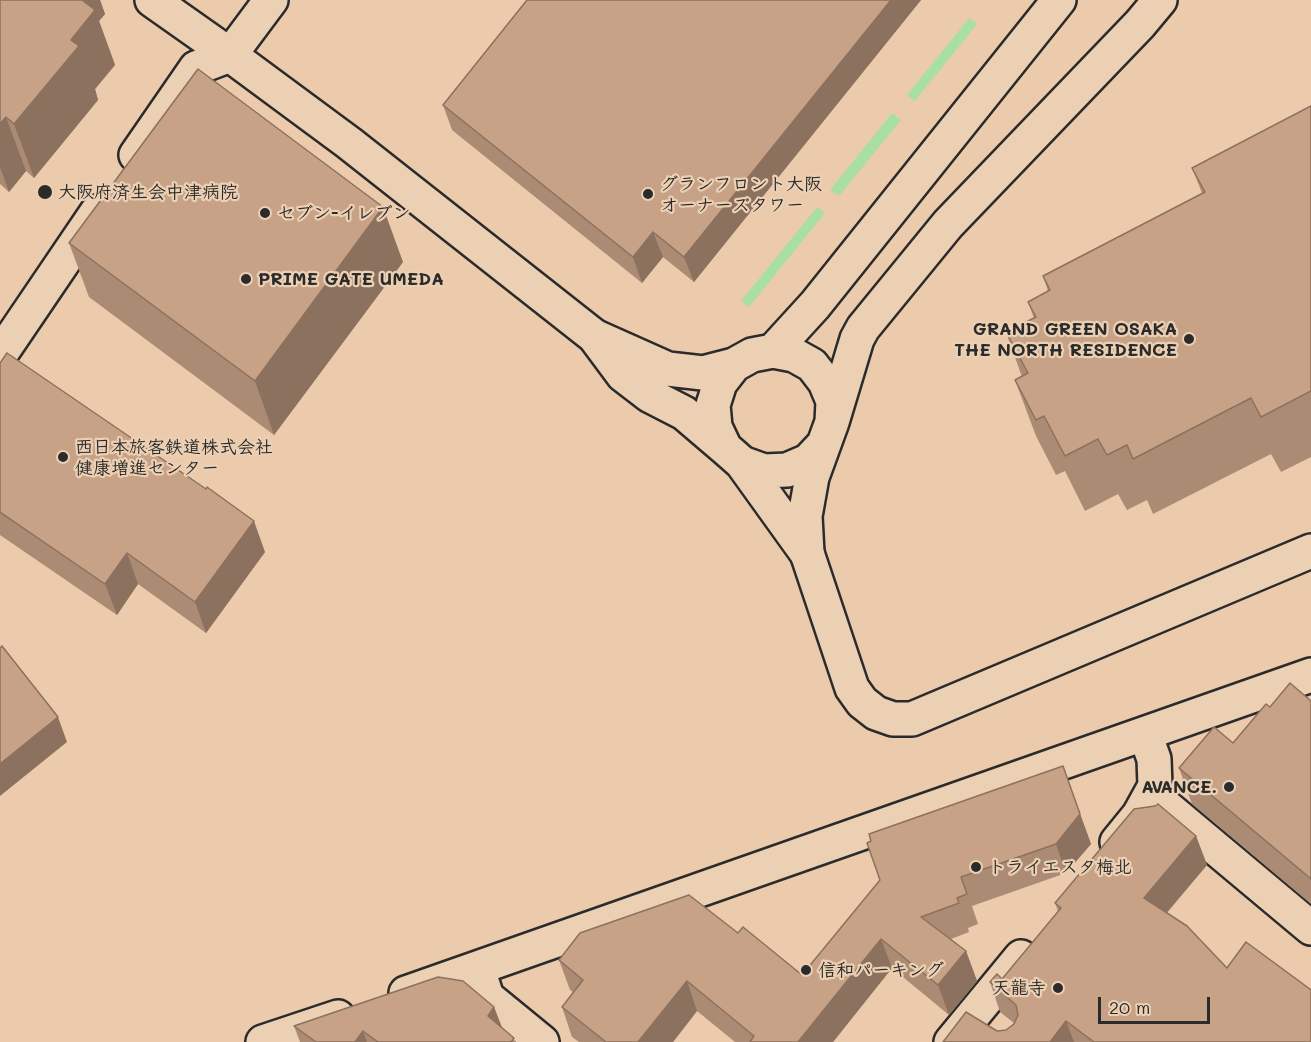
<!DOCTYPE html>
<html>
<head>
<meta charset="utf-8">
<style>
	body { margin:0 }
	#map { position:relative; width:1311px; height:1042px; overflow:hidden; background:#eccaac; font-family:Mali,sans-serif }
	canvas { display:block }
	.scale { position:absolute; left:1098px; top:997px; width:112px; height:27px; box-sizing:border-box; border:3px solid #2b2b2b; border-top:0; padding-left:8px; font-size:18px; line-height:21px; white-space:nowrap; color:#2b2b2b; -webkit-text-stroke:4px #ecd0b3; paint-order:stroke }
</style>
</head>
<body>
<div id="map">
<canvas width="1311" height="1042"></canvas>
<div class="scale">20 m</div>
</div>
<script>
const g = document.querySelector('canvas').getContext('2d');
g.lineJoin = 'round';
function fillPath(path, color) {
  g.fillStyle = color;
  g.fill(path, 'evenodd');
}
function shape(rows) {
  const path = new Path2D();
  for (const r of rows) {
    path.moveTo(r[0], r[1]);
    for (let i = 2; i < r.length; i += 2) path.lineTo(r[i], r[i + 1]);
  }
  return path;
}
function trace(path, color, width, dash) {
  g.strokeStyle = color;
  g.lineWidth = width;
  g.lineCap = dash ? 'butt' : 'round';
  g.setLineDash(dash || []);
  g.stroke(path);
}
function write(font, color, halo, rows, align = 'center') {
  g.font = font + ' Mali,"Klee One",sans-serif';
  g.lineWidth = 4.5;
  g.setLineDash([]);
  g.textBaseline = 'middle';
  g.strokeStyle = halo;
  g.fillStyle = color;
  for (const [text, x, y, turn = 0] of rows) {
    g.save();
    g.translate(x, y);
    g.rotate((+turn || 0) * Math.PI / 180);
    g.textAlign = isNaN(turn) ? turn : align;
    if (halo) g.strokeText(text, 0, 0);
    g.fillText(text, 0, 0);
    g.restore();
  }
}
const green = shape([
	[969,18,977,24,915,101,907,95],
	[892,113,901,120,839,196,830,190],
	[817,207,825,213,749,307,741,301]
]);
const minor = shape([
	[152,0,230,55],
	[136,155,196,68,230,55],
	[594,336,668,369,703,373,734,365,752,355,773,351,794,355,812,365,825,382,833,401,832,422,824,444,808,461,787,470,764,471,742,463,725,448,715,427,713,405,720,383,734,365],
	[597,340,623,375,649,395,684,413,725,448],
	[773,351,815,305,1059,0],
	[0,355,97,212],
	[832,422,857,339,863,328,948,224,1140,24,1160,0],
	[742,463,806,552],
	[807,553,805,516,812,477,824,444]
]);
const tertiary = shape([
	[271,0,230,55,349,143,594,336],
	[807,553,852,688,862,702,876,713,893,719,912,719,1311,551],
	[1152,795,1311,928],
	[1117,842,1139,815,1155,786,1154,759,1145,734],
	[478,969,487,997,542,1042],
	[406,993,1311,675],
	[263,1042,338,1017],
	[951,1042,1021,957]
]);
const wall = shape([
	[0,0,100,0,105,14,99,21,115,65,95,89,98,100,34,178,26,171,9,192,0,184],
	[527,0,921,0,694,282,663,257,642,283,452,130,443,105],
	[1311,106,1311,457,1281,472,1271,454,1153,514,1147,500,1127,510,1118,494,1085,511,1065,471,1056,475,1036,436,1015,380,1022,377,1006,332,1034,318,1028,302,1048,291,1043,276,1202,193,1192,168],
	[69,243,403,262,274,435,89,297],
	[0,363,265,552,206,633,138,584,117,615,0,535],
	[1311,701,1311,904,1192,804,1179,768,1233,743,1270,707],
	[1063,766,1091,844,1066,873,972,906,978,924,968,928,969,932,951,939,966,951,977,981,949,1015,892,968,833,1042,735,1042,697,1011,673,1042,579,1042,572,1037,562,1007,573,992,570,990,559,960,738,933,802,975],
	[1196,836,1207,865,1167,913,1227,968,1311,1042,943,1042,1006,1030,1014,1023,1000,1012,990,982,1002,979,1058,911,1055,903],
	[494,1007,502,1027,516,1042,300,1042,294,1026]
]);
const shadedWall = shape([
	[69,0,100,0,105,14,99,21,115,65,95,89,98,100,34,178,14,124,71,40],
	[891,0,921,0,694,282,684,257],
	[6,117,26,171,9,192,0,167,0,124],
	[383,207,403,262,274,435,255,381],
	[653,232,663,257,642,283,633,257],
	[254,521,265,552,206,633,195,602],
	[127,553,138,584,117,615,105,584],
	[58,717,67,742,0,796,0,764],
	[1080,814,1091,844,1066,873,1056,844],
	[1196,836,1207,865,1154,927,1144,898],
	[881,939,892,968,833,1042,798,1042],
	[966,951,977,981,949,1015,938,985],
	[687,981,697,1011,673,1042,638,1042],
	[494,1007,507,1042,488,1016],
	[1066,1021,1074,1042,1050,1042],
	[363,1031,367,1042,355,1042]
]);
const building = shape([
	[0,0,82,0,95,10,71,40,79,46,14,124,6,117,0,124,0,0],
	[527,0,891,0,684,257,653,232,633,257,443,105,527,0],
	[198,69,383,207,255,381,69,243,198,69],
	[1311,106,1311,391,1261,417,1251,398,1133,459,1127,445,1107,455,1098,439,1065,456,1044,416,1036,420,1015,380,1028,373,1006,332,1036,317,1028,302,1050,290,1043,276,1205,192,1192,168,1311,106],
	[7,353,206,489,207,487,254,521,195,602,127,553,105,584,0,512,0,363,7,353],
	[2,646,58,717,0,764,0,648,2,646],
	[1290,683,1311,701,1311,879,1179,768,1214,727,1233,743,1266,704,1270,707,1290,683],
	[1063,766,1080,814,1056,844,961,877,967,894,957,898,959,903,921,917,966,951,938,985,881,939,798,1042,750,1042,754,1036,687,981,638,1042,606,1042,562,1007,583,980,559,960,580,933,689,895,738,933,743,927,802,975,880,880,867,843,871,841,869,834,1063,766],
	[1158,804,1196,836,1144,898,1187,926,1227,968,1246,942,1311,990,1311,1042,1094,1042,1066,1021,1050,1042,943,1042,966,1012,997,1031,1006,1030,1014,1024,1018,1015,1016,1005,990,982,997,974,1002,979,1061,908,1055,903,1134,809,1155,806,1158,804],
	[438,977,463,981,494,1007,488,1016,514,1038,511,1042,378,1042,363,1031,355,1042,316,1042,294,1026,438,977]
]);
const markers = [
	[45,192,8,"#2b2b2b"],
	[648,194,6,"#2b2b2b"],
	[265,213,6,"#2b2b2b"],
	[246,279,6,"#2b2b2b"],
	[1189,339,6,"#2b2b2b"],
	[63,457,6,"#2b2b2b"],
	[1229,787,6,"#2b2b2b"],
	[976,867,6,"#2b2b2b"],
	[806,970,6,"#2b2b2b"],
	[1058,988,6,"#2b2b2b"]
];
const poiNames = [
	["グランフロント大阪",660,184],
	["オーナーズタワー",660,205],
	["大阪府済生会中津病院",58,192],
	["セブン-イレブン",277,213],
	["PRIME GATE UMEDA",258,279],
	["GRAND GREEN OSAKA",1177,329,"right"],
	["THE NORTH RESIDENCE",1177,350,"right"],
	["西日本旅客鉄道株式会社",75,447],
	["健康増進センター",75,468],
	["AVANCE.",1217,787,"right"],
	["トライエスタ梅北",988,867],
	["信和パーキング",818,970],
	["天龍寺",1046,988,"right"]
];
fillPath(green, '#a9dfa3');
trace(minor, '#2b2b2b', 38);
trace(tertiary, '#2b2b2b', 38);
trace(minor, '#ecd0b3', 33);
trace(tertiary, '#ecd0b3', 33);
fillPath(wall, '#ac8b74');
fillPath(shadedWall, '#8c715e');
fillPath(building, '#c8a287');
trace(building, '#8c715e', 1.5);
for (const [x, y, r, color] of markers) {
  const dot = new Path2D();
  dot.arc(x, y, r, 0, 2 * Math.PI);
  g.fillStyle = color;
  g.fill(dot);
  trace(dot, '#ecd0b3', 2);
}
write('bold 18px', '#2b2b2b', '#ecd0b3', poiNames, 'left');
</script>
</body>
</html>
